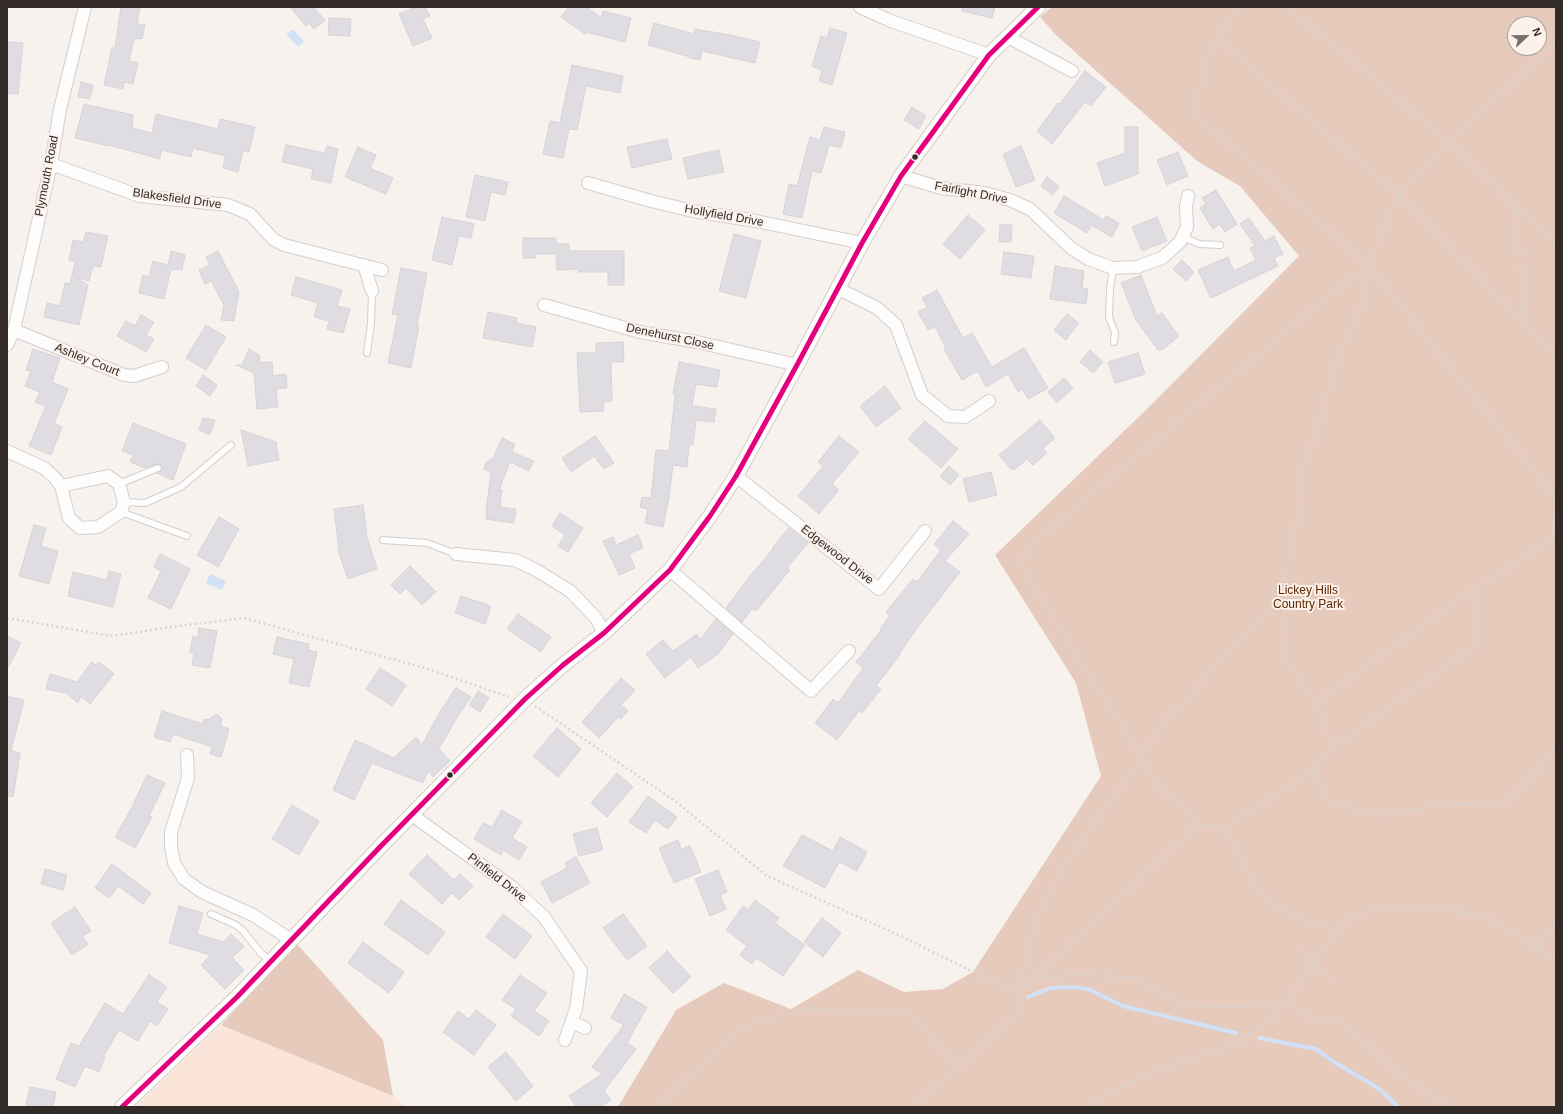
<!DOCTYPE html>
<html>
<head>
<meta charset="utf-8">
<style>
	body { margin:0 }
	#map { position:relative; width:1563px; height:1114px; overflow:hidden; background:#f8f2ef; font-family:Arial,sans-serif }
	canvas { display:block }
	.frame { position:absolute; inset:0; border:8px solid #322b28; pointer-events:none }
	.north { position:absolute; left:1507px; top:16px; width:40px; height:40px; box-sizing:border-box; background:#fcf1eb; border:1px solid #aba29d; border-radius:50%; rotate:68deg; font-size:11px; font-weight:700; line-height:16px; text-align:center; color:#322b28 }
	.north::after { content:''; display:block; margin:auto; width:14px; height:18px; background:#77716e; clip-path:polygon(50% 0,100% 100%,50% 72%,0 100%) }
</style>
</head>
<body>
<div id="map">
<canvas width="1563" height="1114"></canvas>
<div class="frame"></div>
<div class="north">N</div>
</div>
<script>
const g = document.querySelector('canvas').getContext('2d');
g.lineJoin = 'round';
function fillPath(path, color) {
  g.fillStyle = color;
  g.fill(path, 'evenodd');
}
function shape(rows) {
  const path = new Path2D();
  for (const r of rows) {
    path.moveTo(r[0], r[1]);
    for (let i = 2; i < r.length; i += 2) path.lineTo(r[i], r[i + 1]);
  }
  return path;
}
function trace(path, color, width, dash) {
  g.strokeStyle = color;
  g.lineWidth = width;
  g.lineCap = dash ? 'butt' : 'round';
  g.setLineDash(dash || []);
  g.stroke(path);
}
function write(font, color, halo, rows, align = 'center') {
  g.font = font + ' Arial,sans-serif';
  g.lineWidth = 4;
  g.setLineDash([]);
  g.textBaseline = 'middle';
  g.strokeStyle = halo;
  g.fillStyle = color;
  for (const [text, x, y, turn = 0] of rows) {
    g.save();
    g.translate(x, y);
    g.rotate((+turn || 0) * Math.PI / 180);
    g.textAlign = isNaN(turn) ? turn : align;
    if (halo) g.strokeText(text, 0, 0);
    g.fillText(text, 0, 0);
    g.restore();
  }
}
const green = shape([
	[221,1025,393,1096,407,1107,135,1107]
]);
const forest = shape([
	[1052,7,1556,7,1556,1107,618,1107,676,1010,724,983,791,1009,858,970,904,992,943,989,973,972,1101,776,1076,683,995,555,1149,407,1299,256,1240,186,1197,161,1056,35,1040,17],
	[1515,24,1539,24,1539,48,1515,48],
	[297,944,383,1040,393,1096,221,1025]
]);
const water = shape([
	[293,29,304,41,298,47,286,34],
	[210,574,226,581,222,590,206,583]
]);
const stream = shape([
	[1028,997,1050,988,1072,987,1088,989,1123,1006,1236,1033],
	[1259,1038,1316,1049,1334,1062,1378,1088,1398,1107]
]);
const building = shape([
	[121,7,140,7,137,24,145,25,142,39,134,38,129,61,138,63,133,84,124,82,123,89,104,85,112,48,115,48,121,7],
	[290,7,313,7,325,20,314,29,309,23,306,26,290,7],
	[416,7,425,7,430,16,423,19,432,38,413,46,399,14,416,7],
	[569,7,587,7,601,18,603,11,631,18,625,42,586,32,585,34,561,17,569,7],
	[962,7,995,7,992,18,962,11,962,7],
	[329,18,351,19,350,36,328,35,329,18],
	[654,23,694,34,695,29,731,35,760,42,755,63,702,51,700,60,690,58,690,57,648,45,654,23],
	[830,28,847,33,832,85,819,81,822,70,812,66,821,36,827,38,830,28],
	[7,42,23,43,18,94,7,93,7,42],
	[572,65,623,76,620,93,586,86,577,130,569,129,563,158,543,154,550,121,560,123,572,65],
	[1085,71,1106,87,1091,106,1085,102,1052,144,1037,131,1058,103,1060,104,1085,71],
	[81,82,93,85,90,99,78,97,81,82],
	[84,104,133,115,132,128,152,133,156,114,218,129,220,119,255,127,249,152,243,151,238,172,223,168,225,156,193,148,191,157,161,150,160,159,109,145,109,146,75,138,84,104],
	[912,107,926,116,919,129,904,120,912,107],
	[824,127,845,132,841,148,829,145,821,173,812,171,802,218,783,214,789,184,797,186,810,137,820,140,824,127],
	[1125,127,1138,127,1138,174,1105,186,1097,163,1125,153,1125,127],
	[667,139,672,159,632,168,627,147,667,139],
	[286,145,325,153,327,146,338,149,331,183,311,179,313,169,282,162,286,145],
	[1021,146,1035,180,1016,187,1003,154,1021,146],
	[358,147,376,155,370,168,393,178,386,194,345,177,358,147],
	[719,150,724,172,688,179,683,158,719,150],
	[1178,152,1188,176,1167,185,1157,160,1178,152],
	[475,175,508,182,505,195,491,192,485,221,466,217,475,175],
	[1047,177,1059,186,1053,195,1041,186,1047,177],
	[1216,190,1237,224,1225,232,1220,224,1213,229,1200,208,1206,204,1202,198,1216,190],
	[1064,196,1104,220,1106,216,1119,223,1112,237,1091,225,1087,233,1054,213,1064,196],
	[968,215,985,230,960,259,943,244,968,215],
	[442,217,474,224,471,238,459,236,452,265,432,260,442,217],
	[1157,217,1167,241,1142,251,1132,227,1157,217],
	[1249,218,1265,241,1274,236,1283,254,1274,258,1278,266,1211,298,1198,270,1228,257,1234,271,1256,260,1250,248,1255,246,1240,224,1249,218],
	[1000,225,1012,225,1011,242,999,242,1000,225],
	[86,232,108,236,101,267,93,266,89,281,75,277,88,285,79,325,44,317,47,303,60,306,65,283,70,284,75,262,69,260,73,240,83,242,86,232],
	[734,234,761,241,746,298,719,291,734,234],
	[523,238,556,238,556,244,569,244,569,251,624,251,624,285,608,285,608,272,578,272,578,269,557,270,556,254,536,254,536,258,523,258,523,238],
	[171,251,185,255,182,270,171,269,164,299,139,293,143,275,149,277,153,261,168,265,171,251],
	[218,251,239,292,234,321,221,320,224,305,211,281,205,284,199,270,210,265,206,257,218,251],
	[1004,252,1034,256,1031,278,1001,274,1004,252],
	[1182,260,1194,272,1186,281,1173,269,1182,260],
	[1055,266,1084,271,1082,288,1088,289,1086,304,1050,299,1055,266],
	[401,268,427,273,417,326,419,326,411,368,388,363,398,315,392,314,401,268],
	[1141,275,1157,316,1162,313,1179,336,1162,350,1158,350,1136,320,1121,283,1141,275],
	[296,277,342,290,337,306,350,309,343,333,327,329,329,321,314,317,318,303,291,295,296,277],
	[937,290,963,338,972,333,992,367,1024,348,1048,388,1028,399,1022,389,1018,392,1008,374,986,387,978,371,962,380,944,349,946,348,935,327,928,330,918,312,927,307,922,298,937,290],
	[488,312,517,318,516,323,536,327,532,347,483,338,488,312],
	[1067,314,1079,323,1066,340,1054,330,1067,314],
	[141,315,154,322,146,335,154,339,146,352,117,336,126,321,135,326,141,315],
	[206,325,226,337,206,370,186,358,206,325],
	[623,342,624,362,611,362,612,401,603,402,604,411,580,412,577,353,596,353,596,343,623,342],
	[33,349,60,358,52,382,68,389,54,423,62,427,51,455,29,446,46,406,35,402,40,392,25,386,31,371,26,370,33,349],
	[249,349,259,355,260,363,272,362,273,376,286,374,287,388,276,389,278,407,257,409,254,373,236,365,242,365,249,349],
	[1090,350,1103,362,1093,373,1080,362,1090,350],
	[1138,353,1145,374,1115,383,1108,362,1138,353],
	[679,362,720,370,717,387,696,384,692,406,716,409,714,422,696,420,693,445,689,445,687,467,673,465,669,498,663,527,645,523,648,509,640,507,642,497,651,498,656,450,669,451,675,395,673,394,679,362],
	[203,375,217,385,210,396,196,386,203,375],
	[1064,378,1073,388,1057,403,1048,392,1064,378],
	[885,386,901,408,876,427,860,406,885,386],
	[203,418,215,420,210,435,199,430,203,418],
	[1040,420,1055,438,1043,448,1047,453,1033,465,1027,459,1015,469,1011,469,999,455,1040,420],
	[925,421,958,449,941,468,908,439,925,421],
	[133,423,186,444,173,480,157,473,162,469,160,464,156,464,145,468,130,462,133,455,122,451,133,423],
	[241,430,276,442,279,460,248,466,241,430],
	[595,436,614,463,604,469,594,456,571,472,562,458,595,436],
	[839,436,859,452,832,484,839,490,819,514,798,496,823,466,818,462,839,436],
	[502,438,515,444,512,452,534,461,529,471,510,462,499,490,502,490,500,507,516,509,514,523,486,519,487,512,486,511,491,473,484,469,486,463,493,458,502,438],
	[949,466,959,475,950,485,940,476,949,466],
	[991,472,997,495,969,502,963,479,991,472],
	[363,505,367,537,377,569,348,579,338,550,339,550,334,509,363,505],
	[560,513,583,528,568,552,558,546,565,535,552,526,560,513],
	[219,517,239,529,218,567,197,555,219,517],
	[953,521,969,534,945,561,960,572,920,624,899,654,900,655,876,686,881,689,862,713,859,711,837,740,815,723,833,699,838,703,863,668,856,662,881,630,880,630,890,615,886,612,913,579,917,582,941,550,934,544,953,521],
	[34,525,46,528,41,546,58,551,49,584,19,576,34,525],
	[789,528,808,543,787,568,790,570,756,611,752,609,742,622,726,608,750,576,773,549,772,548,789,528],
	[638,535,643,548,629,554,635,568,619,575,603,541,613,537,616,545,638,535],
	[160,554,190,569,171,609,148,598,161,571,154,567,160,554],
	[410,566,436,592,422,605,406,588,400,594,391,585,410,566],
	[109,571,121,574,113,607,68,596,73,572,107,580,109,571],
	[461,596,491,606,485,624,455,613,461,596],
	[518,614,551,637,541,652,507,629,518,614],
	[716,619,733,634,718,654,698,668,691,657,665,678,646,654,663,640,673,651,697,634,700,640,716,619],
	[199,628,217,631,210,668,192,665,194,653,190,652,193,636,198,637,199,628],
	[7,636,21,643,7,669,7,636],
	[277,637,309,644,308,650,317,652,309,687,289,683,294,659,273,654,277,637],
	[92,662,96,665,99,662,114,674,90,704,81,696,78,703,66,693,46,689,50,674,77,682,92,662],
	[380,668,406,685,392,706,366,689,380,668],
	[621,678,635,690,621,705,628,711,621,719,618,717,599,738,582,722,621,678],
	[456,688,471,697,456,719,439,749,450,761,433,777,428,771,423,783,372,763,354,800,333,790,355,740,394,758,416,737,422,745,441,710,456,688],
	[478,691,489,698,480,712,469,705,478,691],
	[7,696,24,700,11,751,20,753,13,797,7,796,7,696],
	[162,711,203,724,204,719,208,720,217,714,222,719,220,726,229,729,221,757,210,754,212,747,173,734,170,742,154,737,162,711],
	[557,728,581,749,558,777,533,756,557,728],
	[617,773,633,787,607,817,591,803,617,773],
	[147,775,165,783,149,816,152,817,135,848,115,837,135,802,134,802,147,775],
	[648,796,677,817,668,829,655,820,646,833,629,822,648,796],
	[292,805,319,821,299,855,272,839,292,805],
	[502,810,522,822,512,838,527,847,519,860,503,850,501,855,474,839,483,823,492,827,502,810],
	[597,828,603,850,579,856,573,834,597,828],
	[802,835,833,851,840,837,867,852,857,871,839,862,825,888,783,866,802,835],
	[678,840,681,849,690,846,701,872,674,883,659,848,678,840],
	[427,855,454,880,460,874,473,886,459,900,452,893,442,904,409,874,427,855],
	[576,857,590,883,552,903,541,882,567,868,565,863,576,857],
	[112,864,151,893,143,904,118,886,109,898,95,888,112,864],
	[45,869,67,875,63,890,41,884,45,869],
	[718,870,727,892,720,895,726,909,710,916,695,879,718,870],
	[401,900,445,932,428,955,384,924,401,900],
	[755,900,779,918,775,923,805,945,783,976,756,958,752,964,740,955,747,946,726,930,743,906,748,910,755,900],
	[179,906,203,913,197,934,224,942,231,934,244,946,232,958,244,970,225,989,201,965,211,955,169,943,179,906],
	[75,907,91,931,82,936,88,944,72,955,51,923,75,907],
	[503,914,532,936,515,959,486,937,503,914],
	[623,914,647,946,627,960,603,928,623,914],
	[822,918,841,933,823,957,804,942,822,918],
	[363,942,404,972,389,993,348,963,363,942],
	[667,951,691,977,673,993,649,968,667,951],
	[149,975,167,987,157,1002,168,1009,157,1026,150,1021,138,1041,119,1030,103,1057,105,1057,99,1072,85,1066,75,1087,56,1079,71,1043,79,1046,105,1003,123,1014,149,975],
	[520,975,547,993,534,1011,549,1021,539,1036,511,1016,516,1009,502,1000,520,975],
	[624,994,647,1007,627,1043,636,1049,604,1091,611,1100,600,1107,577,1107,569,1096,602,1074,592,1067,624,1025,611,1018,624,994],
	[476,1010,496,1025,474,1055,443,1032,458,1011,469,1019,476,1010],
	[506,1052,533,1086,516,1101,488,1067,506,1052],
	[30,1087,56,1092,53,1107,35,1107,26,1105,30,1087]
]);
const path = shape([
	[1236,7,1209,54,1192,112,1367,264,1556,498],
	[1287,7,1449,142,1556,244],
	[1217,39,1399,195,1522,320],
	[1518,209,1522,320,1556,356],
	[1552,539,1556,502],
	[1281,600,1287,660,1316,702,1333,748,1313,771,1330,803,1387,816,1440,804,1504,803,1534,775,1556,745],
	[7,618,112,636,178,626,244,618,428,669,509,697],
	[1316,702,1476,588,1552,539,1556,538],
	[535,706,675,801,767,876,901,936,973,972,1018,992,1036,980,1049,977,1075,975,1130,977,1174,999,1193,1005,1229,1007,1290,1004,1302,1014,1320,1019,1333,1020,1349,1027,1398,1074,1424,1091,1452,1107],
	[1333,748,1475,646,1476,589],
	[1223,828,1313,771],
	[1335,932,1272,905,1252,882,1233,843,1223,828,1198,824,1185,807,1159,787,1142,758,1160,725,1188,698,1234,645,1280,599,1295,532,1302,472,1323,411,1332,372,1360,310,1367,264,1399,195,1449,142,1556,42],
	[1300,949,1312,963,1329,979],
	[1537,949,1556,922],
	[1023,988,1198,824],
	[656,1107,744,1026,807,1008,862,1014,909,1013,959,1067],
	[911,1107,959,1067,1017,1012,1018,992,1037,916,1068,860,1142,758,1021,567,1027,547,1367,264],
	[1090,1107,1113,1090,1166,1067,1238,1043,1278,1013,1335,932,1350,918,1381,906,1452,910,1491,919,1556,961]
]);
const service = shape([
	[1183,237,1199,244,1220,245],
	[1113,268,1110,289,1109,317,1115,333,1114,342],
	[367,353,371,323,372,291],
	[119,484,158,468],
	[124,502,145,503,181,487,231,445],
	[121,512,187,536],
	[383,540,427,543,456,554],
	[211,914,236,925,243,931,260,952,271,962]
]);
const minor = shape([
	[860,7,891,21,989,55],
	[1008,37,1072,71],
	[51,164,140,196,228,205,250,214,273,239,284,245,382,270],
	[901,176,941,188,985,193,1010,200,1030,209,1071,248,1088,259,1113,268,1137,267,1162,258,1180,242,1187,227,1186,207,1188,196],
	[588,183,651,201,693,211,756,221,862,243],
	[364,265,372,291],
	[837,288,877,308,896,325,922,395,948,416,965,417,989,401],
	[544,305,640,332,697,342,797,365],
	[14,330,124,375,134,376,162,367],
	[7,345,14,330,51,164,60,109,85,7],
	[7,451,44,468,55,478,61,486,69,518,80,528,98,527,121,512,124,502,119,484,108,476,61,486],
	[736,476,879,589,925,531],
	[456,554,515,560,536,570,570,591,596,618,604,633],
	[670,570,811,691,849,651],
	[187,755,188,778,171,832,171,846,174,863,184,879,202,892,253,915,291,940],
	[412,815,512,887,544,917,581,971,576,1009,565,1040],
	[572,1022,585,1028]
]);
const tertiary = shape([
	[122,1107,237,997,379,848,525,699,563,665,604,633,670,570,710,516,736,476,797,365,862,243,901,176,989,55,1038,7]
]);
const bus1 = shape([
	[122,1107,237,997,379,848,525,699,563,665,604,633,670,570,710,516,736,476,797,365,862,243,901,176,989,55,1038,7]
]);
const markers = [
	[915,157,3.5,"#322b28"],
	[450,775,3.5,"#322b28"]
];
const streetNames = [
	["Plymouth Road",47,176,-79],
	["Fairlight Drive",971,193,11],
	["Blakesfield Drive",177,199,8],
	["Hollyfield Drive",724,216,10],
	["Denehurst Close",670,337,12],
	["Ashley Court",87,360,22],
	["Edgewood Drive",837,555,38],
	["Pinfield Drive",497,878,38]
];
const parkNames = [
	["Lickey Hills",1308,591],
	["Country Park",1308,605]
];
fillPath(green, '#fbe4d8');
fillPath(forest, '#e6cabb');
fillPath(water, '#d2e1f7');
trace(stream, '#d2e1f7', 4);
fillPath(building, '#e0dde2');
trace(building, '#d5d3d5', 1);
trace(service, '#d4cecb', 8);
trace(minor, '#d4cecb', 14);
trace(tertiary, '#d4cecb', 16);
trace(path, '#d6d4d4', 2.5, [2, 3]);
trace(service, '#fefdfd', 6);
trace(minor, '#fefdfd', 12);
trace(tertiary, '#fefdfd', 14);
trace(bus1, '#e5007d', 5);
for (const [x, y, r, color] of markers) {
  const dot = new Path2D();
  dot.arc(x, y, r, 0, 2 * Math.PI);
  g.fillStyle = color;
  g.fill(dot);
  trace(dot, '#fcf1eb', 1.5);
}
write('12px', '#322b28', '#fcf1eb', streetNames);
write('12px', '#602700', '#fcf1eb', parkNames);
</script>
</body>
</html>
